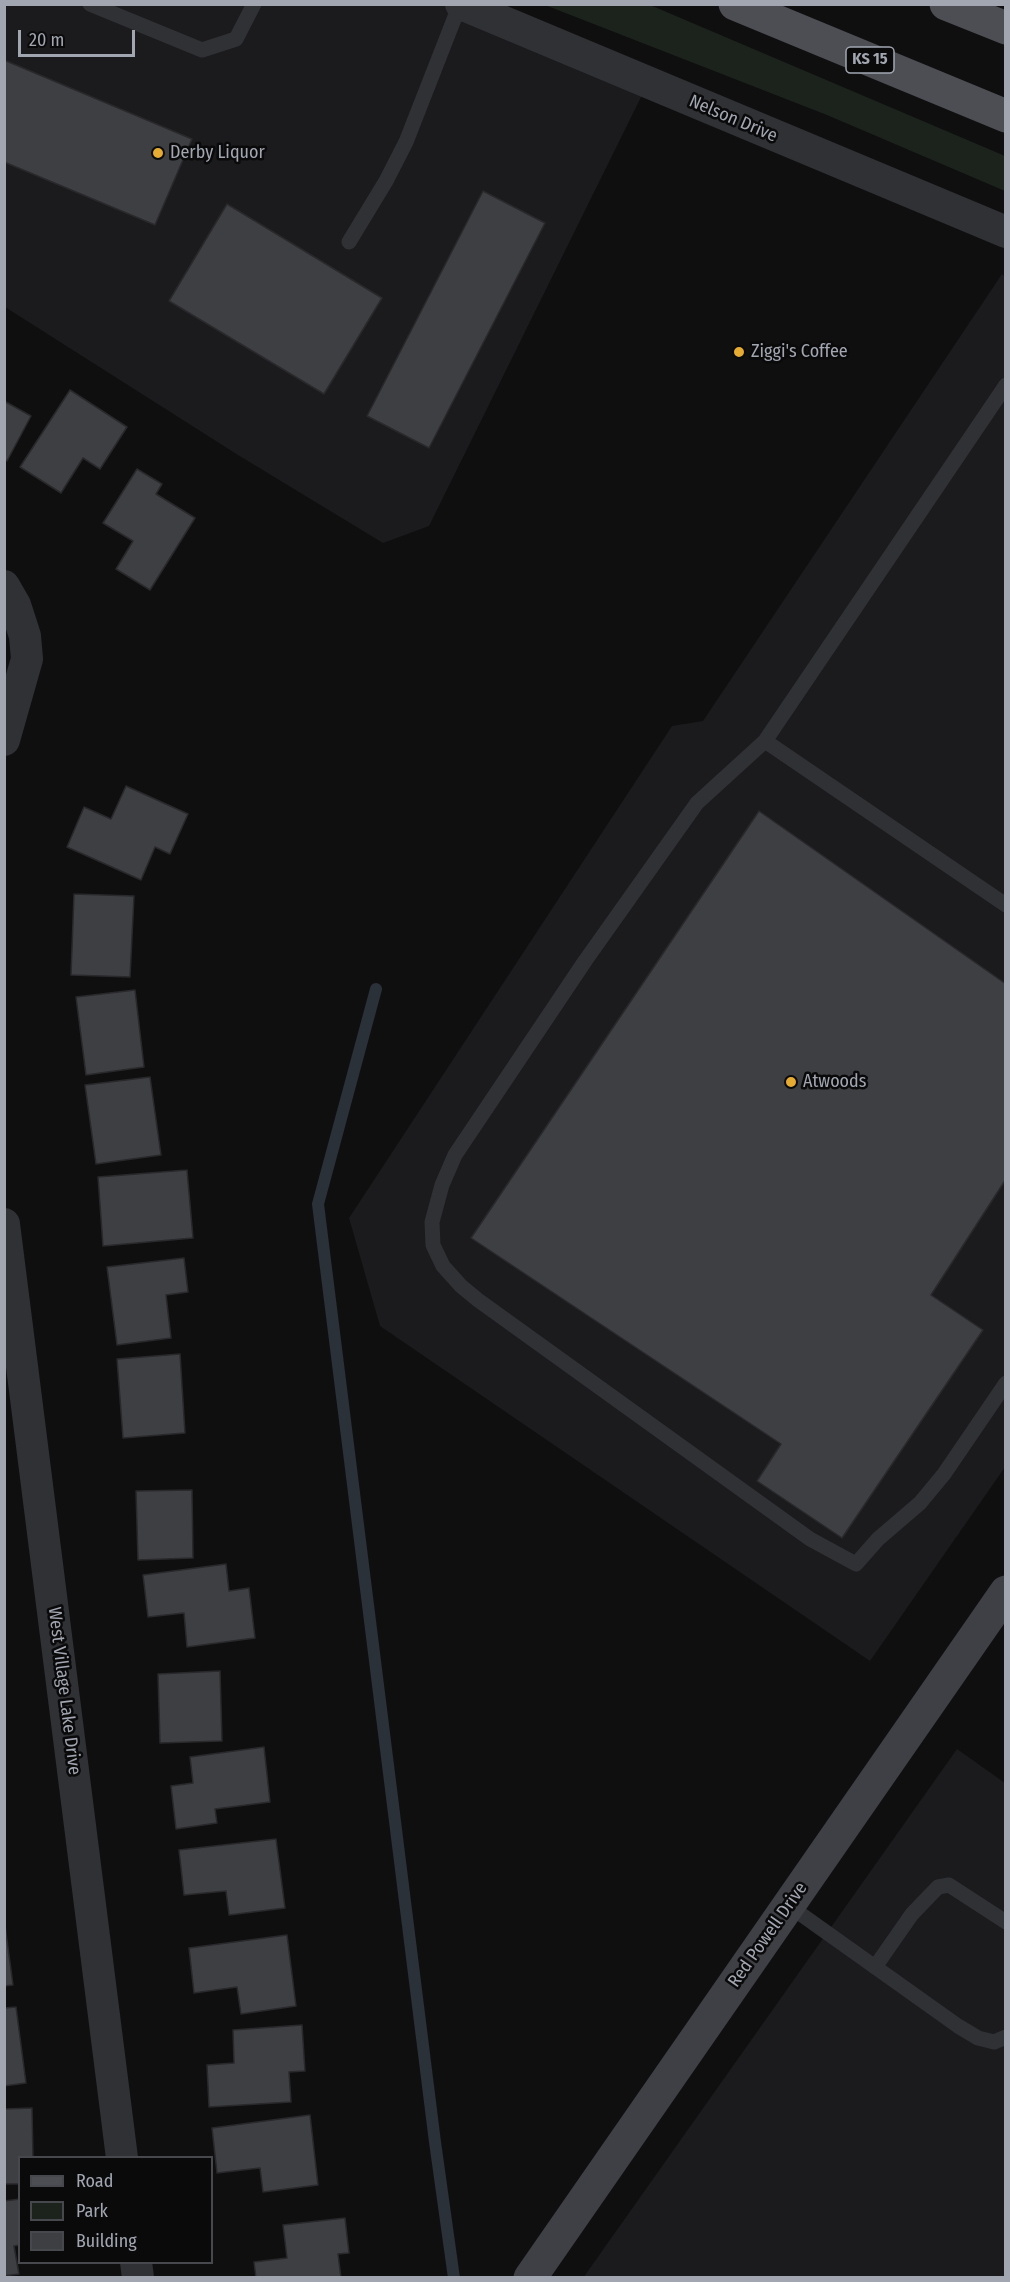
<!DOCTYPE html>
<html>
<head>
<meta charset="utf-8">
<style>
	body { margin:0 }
	#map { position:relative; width:1010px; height:2282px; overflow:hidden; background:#0f0f10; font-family:"Fira Sans Condensed",sans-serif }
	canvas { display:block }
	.frame { position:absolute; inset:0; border:6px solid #a1a6b1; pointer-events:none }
	.legend { position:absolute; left:18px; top:2156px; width:195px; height:108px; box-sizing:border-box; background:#0a0a0b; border:2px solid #46484d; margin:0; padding:8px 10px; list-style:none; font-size:18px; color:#a1a6b1 }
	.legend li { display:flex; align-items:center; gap:12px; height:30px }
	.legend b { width:30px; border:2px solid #46484d }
	.scale { position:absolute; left:18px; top:30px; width:117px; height:27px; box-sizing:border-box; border:3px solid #a1a6b1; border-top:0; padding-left:8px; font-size:18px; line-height:21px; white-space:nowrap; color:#a1a6b1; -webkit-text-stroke:4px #0a0a0b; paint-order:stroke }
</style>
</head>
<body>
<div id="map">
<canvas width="1010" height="2282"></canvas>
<div class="frame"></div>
<ul class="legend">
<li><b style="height:8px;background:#4d4e54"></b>Road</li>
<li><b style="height:16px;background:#1c231d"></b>Park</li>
<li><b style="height:16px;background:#3e3f43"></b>Building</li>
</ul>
<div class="scale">20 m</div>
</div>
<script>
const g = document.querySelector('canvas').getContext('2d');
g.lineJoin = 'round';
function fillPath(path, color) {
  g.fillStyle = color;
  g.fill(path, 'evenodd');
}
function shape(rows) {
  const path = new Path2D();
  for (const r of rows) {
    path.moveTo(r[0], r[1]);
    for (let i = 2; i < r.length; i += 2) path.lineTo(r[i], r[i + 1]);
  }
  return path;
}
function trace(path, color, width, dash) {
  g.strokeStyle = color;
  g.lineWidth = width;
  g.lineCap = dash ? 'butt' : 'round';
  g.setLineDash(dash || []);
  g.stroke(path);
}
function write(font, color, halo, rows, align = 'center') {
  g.font = font + ' "Fira Sans Condensed",sans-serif';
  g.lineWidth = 5;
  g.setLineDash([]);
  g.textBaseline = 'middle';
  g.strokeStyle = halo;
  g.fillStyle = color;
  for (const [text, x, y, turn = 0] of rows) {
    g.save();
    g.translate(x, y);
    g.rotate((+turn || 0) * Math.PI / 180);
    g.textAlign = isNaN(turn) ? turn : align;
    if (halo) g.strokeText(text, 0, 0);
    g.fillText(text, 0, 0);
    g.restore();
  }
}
const built = shape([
	[4,5,467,5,648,83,429,526,383,543,238,455,5,307],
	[1002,274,1006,278,1005,1467,870,1661,380,1326,349,1218,672,726,703,721],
	[957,1749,1005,1783,1005,2277,583,2278]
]);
const green = shape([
	[545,5,650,5,1005,156,1005,191,827,115]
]);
const stream = shape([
	[376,989,318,1204,435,2142,454,2278]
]);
const building = shape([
	[4,60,192,139,155,225,4,162,4,60],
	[483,191,545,223,429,448,367,416,483,191],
	[227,204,382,298,324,394,169,301,227,204],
	[70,390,127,427,100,469,83,458,61,493,20,467,70,390],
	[4,401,31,416,7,461,4,459,4,401],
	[137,469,162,484,156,494,195,518,150,590,116,569,133,541,103,523,137,469],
	[126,786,188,814,170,854,155,847,141,880,67,847,84,807,111,819,126,786],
	[759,811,1006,984,1006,1179,931,1295,983,1330,842,1538,757,1481,781,1444,471,1238,759,811],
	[74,894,134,896,130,977,71,975,74,894],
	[135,990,144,1067,86,1075,76,997,135,990],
	[150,1077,161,1155,96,1164,85,1085,150,1077],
	[187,1170,193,1238,103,1246,98,1177,187,1170],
	[184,1258,188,1292,166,1295,171,1338,117,1345,107,1267,184,1258],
	[180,1354,185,1433,123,1438,117,1359,180,1354],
	[192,1490,193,1558,138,1560,136,1491,192,1490],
	[226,1564,229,1591,249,1588,255,1638,187,1647,184,1613,148,1617,143,1575,226,1564],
	[220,1671,222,1741,160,1743,158,1674,220,1671],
	[264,1747,270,1802,215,1809,217,1823,176,1829,171,1786,193,1783,190,1757,264,1747],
	[276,1839,285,1908,229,1915,226,1891,184,1895,179,1850,276,1839],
	[4,1918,13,1985,4,1986,4,1918],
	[287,1935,296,2006,241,2014,237,1987,194,1993,189,1948,287,1935],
	[16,2007,26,2083,4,2086,4,2008,16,2007],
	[302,2025,305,2071,289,2072,291,2102,209,2107,207,2065,234,2063,233,2030,302,2025],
	[32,2108,33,2158,20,2158,20,2184,4,2184,4,2109,32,2108],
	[310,2115,318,2185,263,2192,260,2168,217,2173,212,2128,310,2115],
	[20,2199,20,2245,14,2246,19,2274,4,2276,4,2201,20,2199],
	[345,2218,349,2253,338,2254,341,2278,256,2278,254,2262,287,2258,283,2225,345,2218]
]);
const lane = shape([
	[90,4,202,50,236,39,254,4],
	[349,242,386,181,406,142,460,4],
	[1006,385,765,741,1006,905],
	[765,741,697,803,585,961,455,1155,442,1185,432,1222,433,1245,443,1266,461,1286,478,1300,810,1539,856,1564,878,1539,920,1503,944,1474,1006,1383],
	[788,1905,958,2026,978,2038,994,2042,1006,2037],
	[875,1967,912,1914,938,1887,949,1885,1006,1922]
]);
const street = shape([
	[461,4,1006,232],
	[4,586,15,605,25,636,27,659,4,740],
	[4,1224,122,2158],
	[136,2262,138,2278]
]);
const secondary = shape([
	[530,2278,1006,1592]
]);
const primary = shape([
	[735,4,1006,116],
	[946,4,1006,28]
]);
const markers = [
	[158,153,6,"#e6ab32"],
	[739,352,6,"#e6ab32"],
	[791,1082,6,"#e6ab32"]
];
const shields = [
	[870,60,48]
];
const shieldNames = [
	["KS 15",870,60]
];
const streetNames = [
	["Nelson Drive",733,119,23],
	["West Village Lake Drive",64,1691,83],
	["Red Powell Drive",768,1935,-55]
];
const poiNames = [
	["Derby Liquor",170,153],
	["Ziggi's Coffee",751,352],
	["Atwoods",803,1082]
];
fillPath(built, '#1b1b1d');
fillPath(green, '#1c231d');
trace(stream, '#2a3138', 12);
fillPath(building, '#3e3f43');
trace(building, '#29292c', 1.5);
trace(lane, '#303135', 15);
trace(street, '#303135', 32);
trace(secondary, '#3f4045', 33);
trace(primary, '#4d4e54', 33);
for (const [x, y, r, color] of markers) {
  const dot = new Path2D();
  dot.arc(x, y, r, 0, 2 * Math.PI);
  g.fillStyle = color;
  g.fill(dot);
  trace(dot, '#0a0a0b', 2);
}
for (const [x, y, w] of shields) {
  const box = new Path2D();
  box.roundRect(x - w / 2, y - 13, w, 26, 4.5);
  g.fillStyle = '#0a0a0b';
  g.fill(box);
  trace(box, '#a1a6b1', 1.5);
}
write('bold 16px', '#a1a6b1', null, shieldNames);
write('18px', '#a1a6b1', '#0a0a0b', streetNames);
write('18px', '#a1a6b1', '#0a0a0b', poiNames, 'left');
</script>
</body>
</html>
